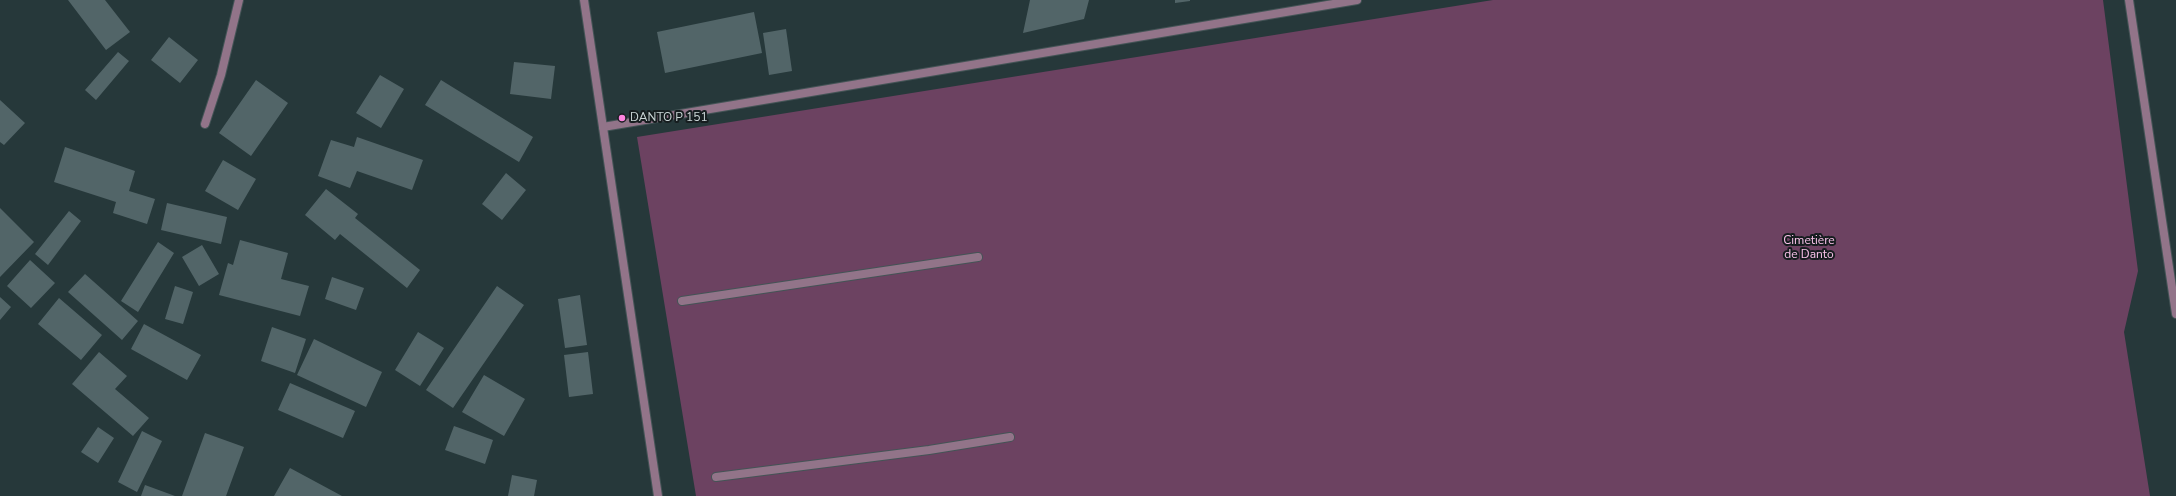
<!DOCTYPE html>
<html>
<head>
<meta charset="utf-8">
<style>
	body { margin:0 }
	canvas { display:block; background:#26383a }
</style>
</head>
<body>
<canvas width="2176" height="496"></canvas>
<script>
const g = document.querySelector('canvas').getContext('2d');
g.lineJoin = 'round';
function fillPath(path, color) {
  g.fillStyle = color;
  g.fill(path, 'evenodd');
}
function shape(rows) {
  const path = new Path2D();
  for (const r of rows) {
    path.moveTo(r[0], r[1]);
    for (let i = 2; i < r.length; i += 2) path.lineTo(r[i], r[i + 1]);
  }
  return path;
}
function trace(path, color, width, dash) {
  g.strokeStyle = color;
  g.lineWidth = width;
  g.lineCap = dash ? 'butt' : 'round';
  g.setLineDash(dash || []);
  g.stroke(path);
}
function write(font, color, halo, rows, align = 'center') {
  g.font = font + ' "Nunito Sans",sans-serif';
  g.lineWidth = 4;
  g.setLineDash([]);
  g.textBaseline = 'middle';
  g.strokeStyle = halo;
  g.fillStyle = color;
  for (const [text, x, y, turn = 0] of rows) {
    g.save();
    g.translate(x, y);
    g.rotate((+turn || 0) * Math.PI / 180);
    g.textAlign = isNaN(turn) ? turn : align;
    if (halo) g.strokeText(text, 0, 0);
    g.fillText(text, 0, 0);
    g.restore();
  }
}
const green = shape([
	[1493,0,2103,0,2138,271,2124,332,2150,496,696,496,637,137]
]);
const building = shape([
	[68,0,105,0,130,32,106,50],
	[1030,0,1089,0,1084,19,1023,33],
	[1175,0,1190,0,1190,1,1175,3],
	[754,12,762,53,665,73,657,32],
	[786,29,792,71,769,75,763,33],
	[169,37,198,60,180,83,151,60],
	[118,52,129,61,96,100,85,90],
	[514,62,555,66,551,99,510,94],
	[380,75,404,89,381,128,356,113],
	[256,80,288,103,251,156,219,133],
	[441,80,533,137,519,162,425,105],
	[0,100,25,123,4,145,0,142],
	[357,137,423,160,412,190,357,171,350,188,318,176,331,140,354,147],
	[65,147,135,171,129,191,155,199,147,224,113,213,116,202,54,182],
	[223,160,256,179,238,210,205,191],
	[506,173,526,190,502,220,482,204],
	[326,189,358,214,355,218,420,270,407,288,340,234,335,240,305,215],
	[167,203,227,217,221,244,161,230],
	[0,208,34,242,0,277],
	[69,211,81,221,48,265,35,254],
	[240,240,288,253,281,279,309,286,300,316,219,295,228,263,233,265],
	[158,242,174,253,138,312,121,301],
	[202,245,219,274,199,286,182,257],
	[30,260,55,283,31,308,7,286],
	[85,274,138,321,122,340,68,292],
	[332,277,364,288,356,310,325,299],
	[175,286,193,292,183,324,165,319],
	[497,286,524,305,453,408,426,390],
	[580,295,587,345,565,348,558,299],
	[0,297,11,307,0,320],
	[59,298,102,335,81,360,38,324],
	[144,324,201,355,187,380,131,349],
	[272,327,306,339,295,373,261,361],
	[418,332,444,348,420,386,395,370],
	[314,339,382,372,366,407,297,375],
	[99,352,127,376,115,389,149,418,133,436,72,384],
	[588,352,593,394,569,397,564,355],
	[484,375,525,399,504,436,462,412],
	[290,383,355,411,343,438,278,410],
	[454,426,493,440,485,464,445,450],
	[98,427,114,438,98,463,81,452],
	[142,431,162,441,137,492,118,482],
	[205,433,244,447,226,496,182,496],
	[290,468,342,496,274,496],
	[512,475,537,480,534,496,508,496],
	[145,485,175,496,141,496]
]);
const service = shape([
	[205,124,221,75,239,0],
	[682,301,978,257],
	[716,477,929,450,1010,437]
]);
const minor = shape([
	[2129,0,2176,314],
	[603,127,1357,0]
]);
const tertiary = shape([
	[584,0,658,496]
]);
const markers = [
	[622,118,4,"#fe85e0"]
];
const poiNames = [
	["DANTO P 151",630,118]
];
const parkNames = [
	["Cimetière",1809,241],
	["de Danto",1809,255]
];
fillPath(green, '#6c4261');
fillPath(building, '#526568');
trace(service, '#445456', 10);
trace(minor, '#445456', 10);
trace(tertiary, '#445456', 10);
trace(service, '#927489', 8);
trace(minor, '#927489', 8);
trace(tertiary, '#927489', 8);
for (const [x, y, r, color] of markers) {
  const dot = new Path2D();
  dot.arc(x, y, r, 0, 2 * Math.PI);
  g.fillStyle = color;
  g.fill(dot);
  trace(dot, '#161d1f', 1.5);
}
write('12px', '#cad5d6', '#161d1f', poiNames, 'left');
write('12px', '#f9c1e9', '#161d1f', parkNames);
</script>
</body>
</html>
